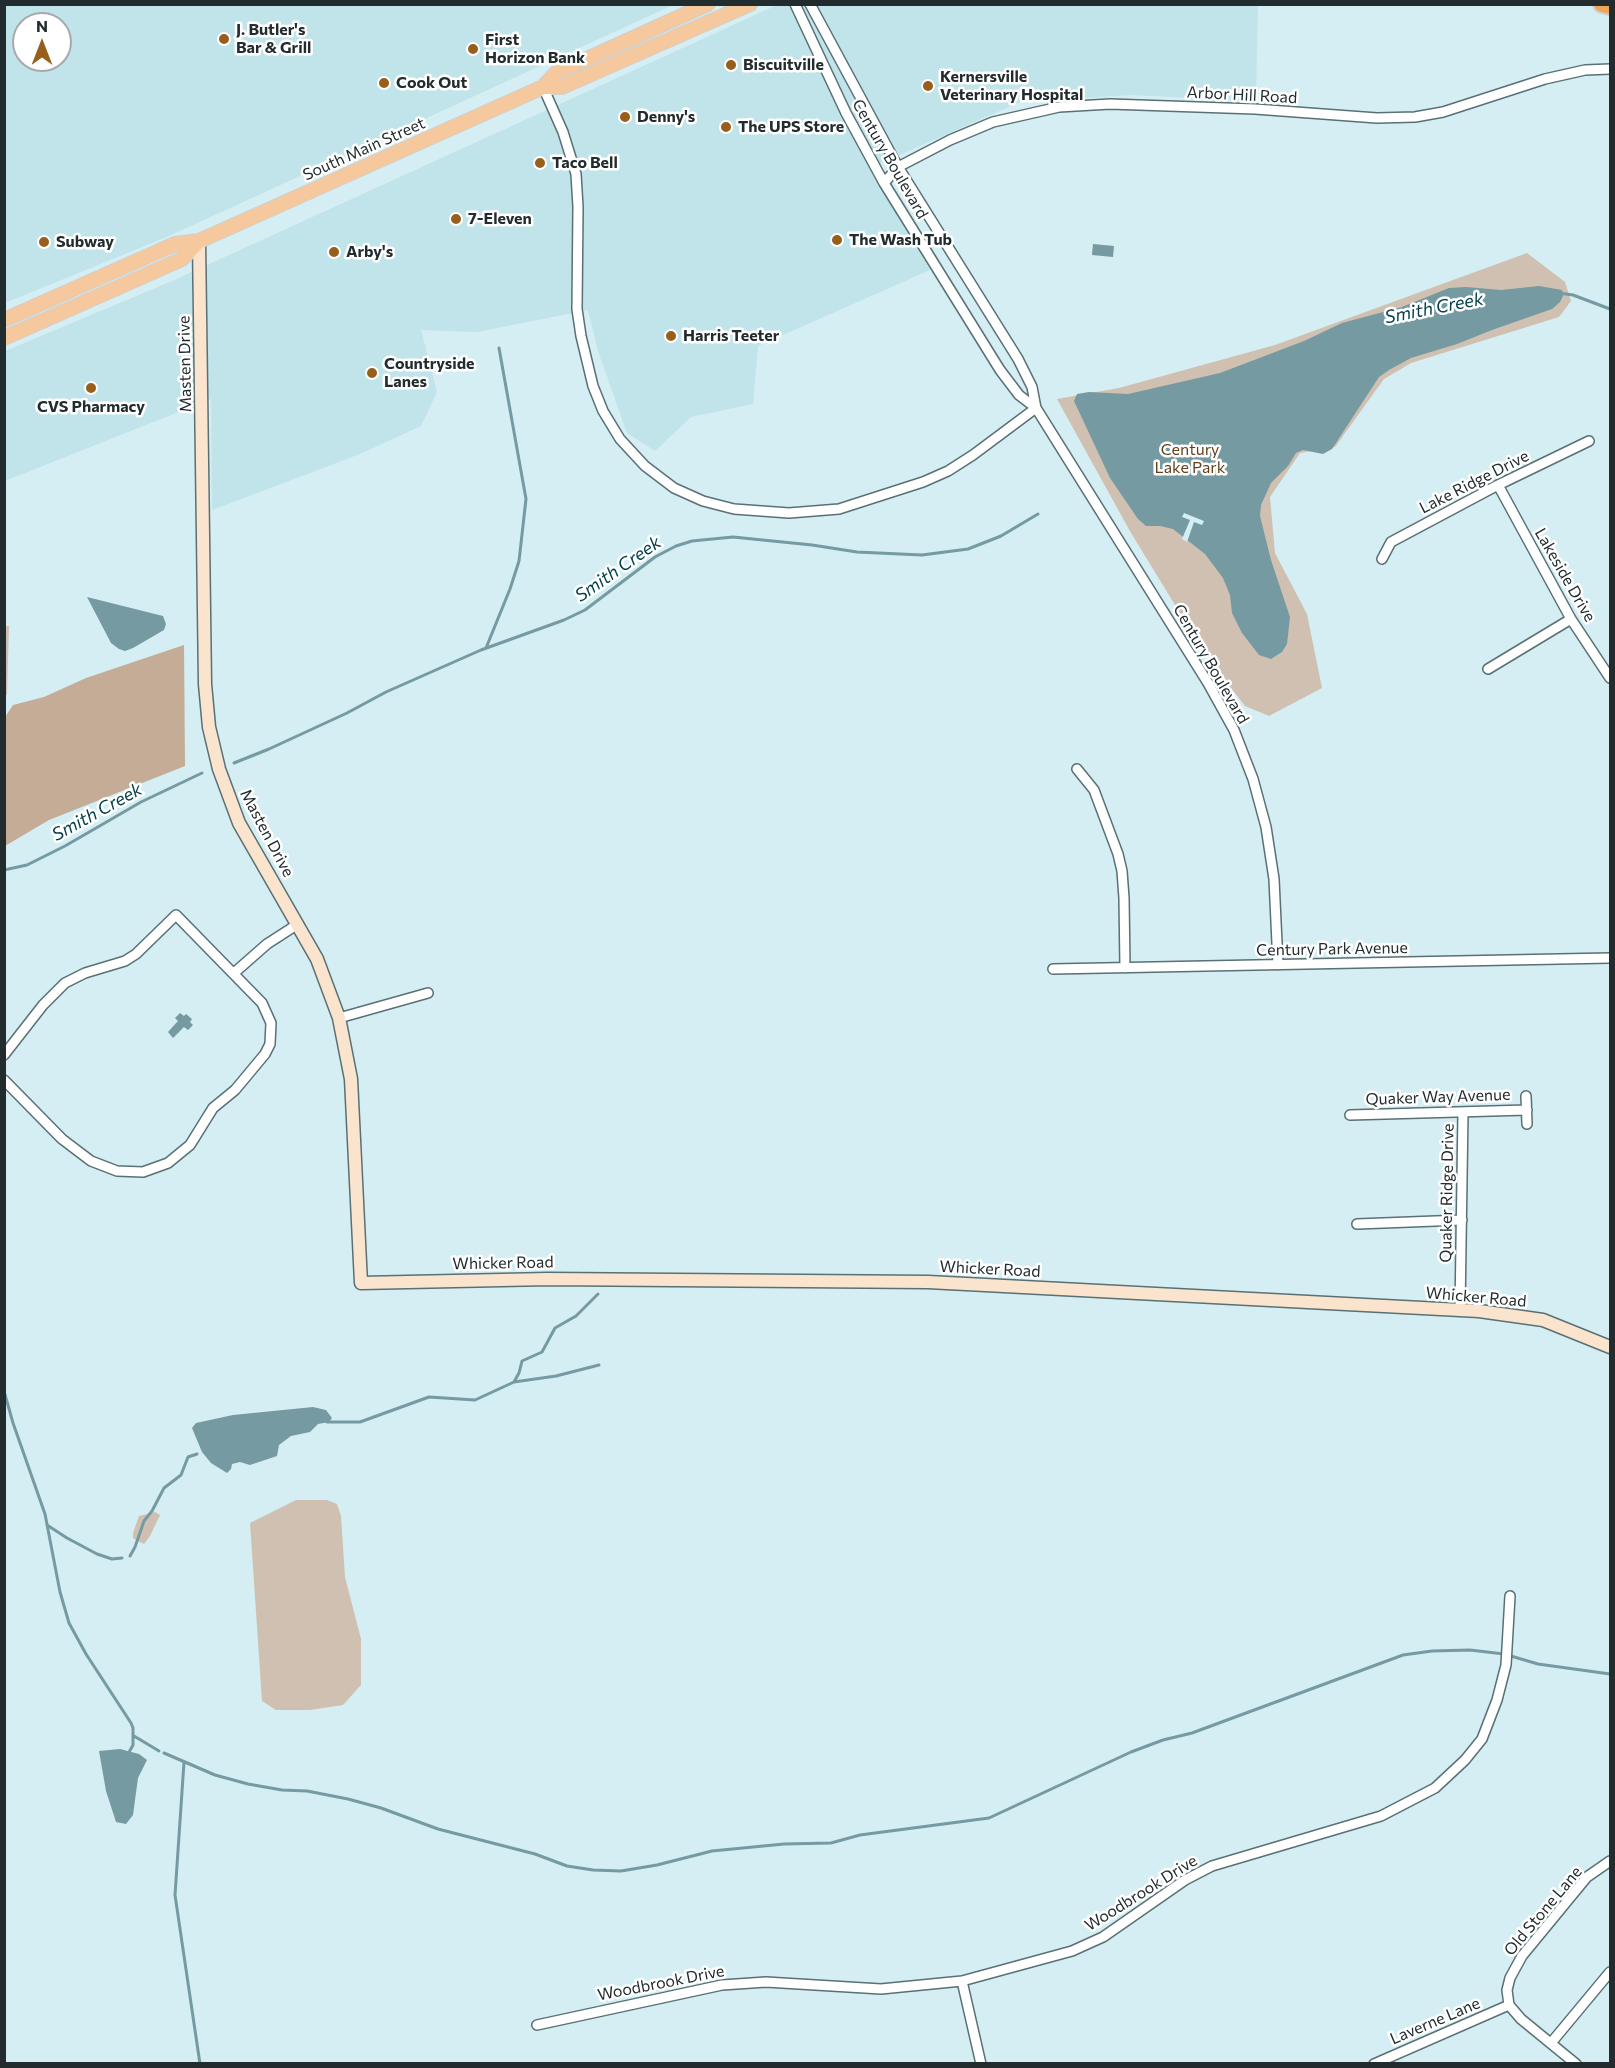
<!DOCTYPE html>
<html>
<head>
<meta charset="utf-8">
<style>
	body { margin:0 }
	#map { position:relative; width:1615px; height:2068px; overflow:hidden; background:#d4eef3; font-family:Commissioner,sans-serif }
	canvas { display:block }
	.frame { position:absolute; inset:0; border:6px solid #222b2d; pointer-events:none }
	.north { position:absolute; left:12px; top:12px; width:60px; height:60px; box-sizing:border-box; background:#fff; border:2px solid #a7aaab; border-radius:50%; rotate:0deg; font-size:16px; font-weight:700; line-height:24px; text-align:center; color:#222b2d }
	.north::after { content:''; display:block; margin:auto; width:21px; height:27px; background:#985e1c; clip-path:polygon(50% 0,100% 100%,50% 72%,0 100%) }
</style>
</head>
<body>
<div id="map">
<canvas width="1615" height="2068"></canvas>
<div class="frame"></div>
<div class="north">N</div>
</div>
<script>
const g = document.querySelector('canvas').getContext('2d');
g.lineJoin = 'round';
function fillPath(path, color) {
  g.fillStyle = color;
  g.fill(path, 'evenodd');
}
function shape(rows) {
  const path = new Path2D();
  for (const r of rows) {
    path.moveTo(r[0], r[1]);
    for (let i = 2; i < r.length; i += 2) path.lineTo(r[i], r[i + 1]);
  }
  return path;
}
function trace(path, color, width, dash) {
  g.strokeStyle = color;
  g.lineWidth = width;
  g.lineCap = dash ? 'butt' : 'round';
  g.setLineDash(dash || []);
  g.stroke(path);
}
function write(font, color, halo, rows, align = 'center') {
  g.font = font + ' Commissioner,sans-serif';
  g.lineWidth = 5;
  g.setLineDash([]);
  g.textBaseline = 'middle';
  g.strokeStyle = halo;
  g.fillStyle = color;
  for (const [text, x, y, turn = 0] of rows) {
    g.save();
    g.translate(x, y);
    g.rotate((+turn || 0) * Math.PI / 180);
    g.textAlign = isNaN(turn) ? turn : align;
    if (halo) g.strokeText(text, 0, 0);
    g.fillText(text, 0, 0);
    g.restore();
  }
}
const built = shape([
	[5,4,673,4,673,5,169,236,5,303],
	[24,24,60,24,60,60,24,60],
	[777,5,1258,5,1256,101,1131,95,1020,102,870,168,930,270,758,346,753,404,691,417,655,451,627,433,598,351,588,310,477,332,421,330,437,392,421,426,360,454,212,510,211,399,5,481,5,351,172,281]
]);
const green = shape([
	[1527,253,1565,282,1571,301,1559,317,1411,363,1384,379,1335,447,1300,453,1270,497,1275,553,1307,614,1322,688,1269,716,1245,706,1205,654,1131,533,1057,399,1119,388,1275,345],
	[5,626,9,626,7,695,4,695],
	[296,1500,327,1500,337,1504,341,1516,345,1577,361,1639,361,1685,343,1705,310,1710,276,1710,262,1701,250,1523],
	[155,1512,160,1515,150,1536,144,1544,136,1540,133,1538,133,1533,139,1516]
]);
const forest = shape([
	[184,645,185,766,49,820,5,846,5,717,13,705,44,697,86,678]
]);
const water = shape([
	[1093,244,1114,246,1113,257,1092,255],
	[1539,286,1562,290,1563,296,1560,302,1552,309,1492,330,1457,344,1411,358,1389,370,1379,377,1332,449,1323,454,1303,450,1296,453,1288,466,1271,483,1261,505,1260,516,1271,560,1290,617,1287,644,1282,652,1271,659,1259,655,1242,633,1232,613,1230,595,1223,578,1205,554,1173,529,1160,526,1146,526,1138,519,1110,478,1074,401,1077,394,1089,392,1128,394,1220,373,1304,341,1342,323,1402,307,1449,288,1466,287,1501,290],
	[87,597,163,616,166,624,164,630,133,648,125,651,119,649,111,643],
	[180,1013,184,1016,186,1014,192,1019,190,1022,193,1025,188,1030,184,1027,173,1038,168,1032,178,1021,175,1018],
	[313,1407,326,1410,332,1418,329,1422,318,1424,310,1432,291,1436,279,1445,277,1456,250,1465,240,1462,232,1464,231,1469,227,1473,211,1463,202,1452,192,1428,196,1423,233,1415],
	[120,1749,139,1754,147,1760,138,1778,133,1815,126,1824,116,1822,106,1791,99,1751]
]);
const pier = shape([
	[1184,513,1204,521,1202,525,1194,522,1187,542,1182,539,1190,520,1182,517]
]);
const stream = shape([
	[1559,293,1573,295,1610,309],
	[486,648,510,589,519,561,526,499,499,348],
	[234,763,269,749,347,713,386,692,481,650,564,620,585,610,655,557,676,546,692,541,733,537,812,545,857,552,922,555,968,549,1001,536,1038,514],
	[4,870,27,865,65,846,141,802,202,773],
	[514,1382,556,1376,599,1365],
	[4,1391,13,1423,45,1514,60,1592,69,1623,86,1654,131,1723,133,1728,133,1745,128,1754],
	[327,1422,360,1422,429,1397,475,1400,514,1382,519,1373,522,1361,542,1352,555,1328,576,1316,598,1294],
	[47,1525,67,1538,97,1554,112,1559,122,1558],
	[130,1556,135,1547,144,1521,152,1511,164,1488,181,1475,188,1457,197,1454],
	[134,1736,159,1751],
	[164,1753,215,1775,248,1784,282,1790,307,1791,348,1799,381,1808,438,1829,535,1854,567,1866,593,1870,621,1871,657,1865,712,1851,784,1844,831,1843,860,1835,989,1818,1131,1752,1163,1740,1192,1733,1403,1655,1432,1651,1470,1650,1504,1654,1538,1664,1610,1674],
	[184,1762,175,1895,200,2064]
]);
const street = shape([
	[795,4,846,113,884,183,1000,370,1019,395,1036,408,1208,683,1234,730,1253,779,1266,827,1274,879,1278,965],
	[810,4,898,167,1018,359,1032,387,1036,408],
	[543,87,563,132,576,174,578,207,577,309,581,336,593,386,603,411,620,439,645,466,674,488,703,501,734,509,789,513,839,509,923,482,948,471,973,455,1036,408],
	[884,183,898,167,950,140,993,122,1059,107,1110,104,1255,109,1377,118,1415,117,1443,112,1545,79,1585,70,1610,69],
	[1498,485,1571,619,1610,678],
	[1382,559,1391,542,1498,485,1589,441],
	[1488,669,1571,619],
	[1077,769,1094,790,1118,854,1122,871,1124,898,1125,968],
	[1053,969,1610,958],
	[234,973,267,944,298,924],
	[339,1018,428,993],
	[4,1055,43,1005,65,983,85,973,125,961,136,954,176,915,262,1003,271,1023,270,1044,265,1054,235,1090,213,1108,190,1145,168,1163,143,1172,117,1171,91,1161,62,1139,4,1080],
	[1526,1096,1527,1124],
	[1350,1115,1527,1110],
	[1357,1224,1462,1220],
	[1460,1310,1463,1112],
	[962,1981,981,2064],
	[537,2025,722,1985,766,1982,881,1989,962,1981,1072,1951,1103,1937,1185,1880,1212,1866,1381,1816,1435,1788,1465,1760,1482,1739,1497,1700,1506,1665,1510,1596],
	[1551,2043,1610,1972],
	[1374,2064,1509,2005],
	[1576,2064,1521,2019,1509,2005,1507,1990,1510,1978,1522,1956,1587,1877,1610,1861]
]);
const secondary = shape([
	[199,241,205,684,209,727,219,769,239,823,317,959,339,1018,351,1079,361,1283,548,1279,928,1282,1479,1311,1543,1320,1610,1347]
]);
const primary = shape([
	[543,87,562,87,750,4],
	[4,320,175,244,199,241,543,87,556,73,708,4],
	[4,338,182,259,199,241]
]);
const highway = shape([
	[1602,4,1610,6]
]);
const markers = [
	[224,39,6,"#985e1c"],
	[473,49,6,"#985e1c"],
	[731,65,6,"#985e1c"],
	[384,83,6,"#985e1c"],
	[928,86,6,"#985e1c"],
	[625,117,6,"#985e1c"],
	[726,127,6,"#985e1c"],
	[540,163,6,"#985e1c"],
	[456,219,6,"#985e1c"],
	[837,240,6,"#985e1c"],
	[44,242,6,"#985e1c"],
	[334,252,6,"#985e1c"],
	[671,336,6,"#985e1c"],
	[372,373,6,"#985e1c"],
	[91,388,6,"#985e1c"]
];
const poiNames = [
	["J. Butler's",236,30],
	["Bar & Grill",236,48],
	["First",485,40],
	["Horizon Bank",485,58],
	["Biscuitville",743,65],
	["Kernersville",940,77],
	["Veterinary Hospital",940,95],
	["Cook Out",396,83],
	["Denny's",637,117],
	["The UPS Store",738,127],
	["Taco Bell",552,163],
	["7-Eleven",468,219],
	["The Wash Tub",849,240],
	["Subway",56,242],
	["Arby's",346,252],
	["Harris Teeter",683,336],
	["Countryside",384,364],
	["Lanes",384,382],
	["CVS Pharmacy",91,407,"center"]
];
const streetNames = [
	["Arbor Hill Road",1242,95,3],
	["South Main Street",364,149,-24],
	["Century Boulevard",890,159,60],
	["Masten Drive",185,364,-91],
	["Lake Ridge Drive",1474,482,-27],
	["Lakeside Drive",1565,575,60],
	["Century Boulevard",1211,664,60],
	["Masten Drive",267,833,62],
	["Century Park Avenue",1332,949,-1],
	["Quaker Way Avenue",1438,1097,-2],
	["Quaker Ridge Drive",1447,1193,-89],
	["Whicker Road",503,1263,-1],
	["Whicker Road",990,1269,3],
	["Whicker Road",1476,1297,5],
	["Woodbrook Drive",1141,1893,-32],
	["Old Stone Lane",1543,1911,-50],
	["Woodbrook Drive",661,1983,-11],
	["Laverne Lane",1435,2021,-23]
];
const parkNames = [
	["Century",1190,450],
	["Lake Park",1190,468]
];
const waterNames = [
	["Smith Creek",1434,308,-11],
	["Smith Creek",618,569,-35],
	["Smith Creek",97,812,-29]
];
fillPath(built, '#c1e3ea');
fillPath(green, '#d0c0b1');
fillPath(forest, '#c4ac96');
fillPath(water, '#759aa1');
fillPath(pier, '#d4eef3');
trace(stream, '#759aa1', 3);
trace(street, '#597074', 12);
trace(secondary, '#597074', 15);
trace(primary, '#ced0d1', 16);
trace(highway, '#ced0d1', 20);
trace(street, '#fff', 9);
trace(secondary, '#fae4ce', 12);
trace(primary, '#f5c99d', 14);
trace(highway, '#efa55c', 16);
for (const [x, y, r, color] of markers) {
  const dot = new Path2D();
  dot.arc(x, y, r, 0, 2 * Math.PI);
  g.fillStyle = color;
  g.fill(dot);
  trace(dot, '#fff', 2);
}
write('bold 16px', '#222b2d', '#fff', poiNames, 'left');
write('16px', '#222b2d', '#fff', streetNames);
write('16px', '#633f1a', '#fff', parkNames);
write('italic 18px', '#05414a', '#fff', waterNames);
</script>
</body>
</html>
